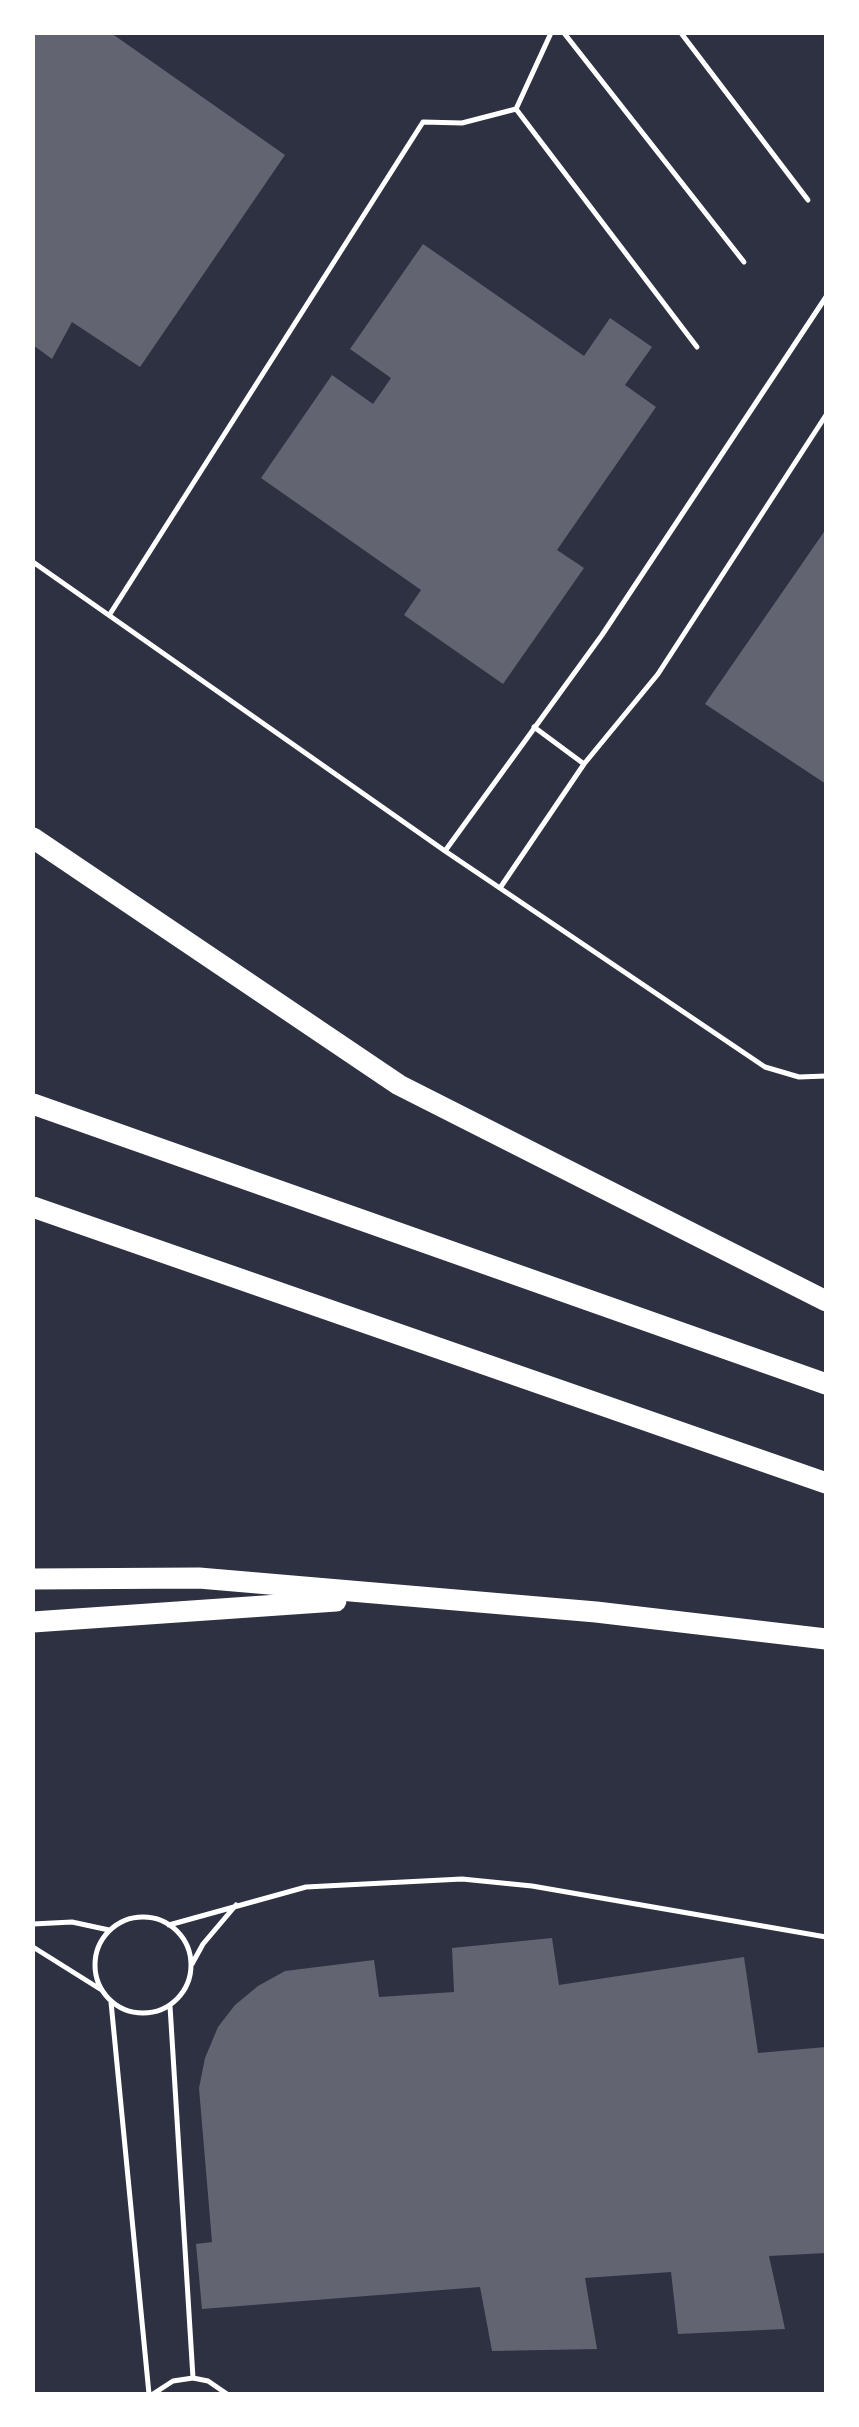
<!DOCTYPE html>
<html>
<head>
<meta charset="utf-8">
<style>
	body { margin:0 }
	#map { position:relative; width:859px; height:2427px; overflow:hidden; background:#2d3142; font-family:Roboto,sans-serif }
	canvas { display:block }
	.frame { position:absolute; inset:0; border:35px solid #fff; pointer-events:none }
</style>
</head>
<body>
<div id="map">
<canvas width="859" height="2427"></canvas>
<div class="frame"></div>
</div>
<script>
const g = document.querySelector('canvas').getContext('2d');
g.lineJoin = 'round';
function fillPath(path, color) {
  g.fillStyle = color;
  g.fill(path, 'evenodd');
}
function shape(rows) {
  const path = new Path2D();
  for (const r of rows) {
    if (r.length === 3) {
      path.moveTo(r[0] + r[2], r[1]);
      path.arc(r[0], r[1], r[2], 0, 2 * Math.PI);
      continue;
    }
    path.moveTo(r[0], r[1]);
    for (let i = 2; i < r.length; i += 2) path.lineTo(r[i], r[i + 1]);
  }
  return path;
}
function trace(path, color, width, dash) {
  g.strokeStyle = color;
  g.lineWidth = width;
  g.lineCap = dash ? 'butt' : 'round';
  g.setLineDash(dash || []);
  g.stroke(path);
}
const building = shape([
	[33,33,111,33,285,155,140,367,72,322,52,359,33,345],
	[423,244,584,356,610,318,652,347,625,385,656,407,557,550,584,568,503,684,404,615,421,590,261,478,332,375,373,404,391,378,350,349],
	[826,529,826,784,705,704],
	[552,1938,559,1985,744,1957,758,2053,826,2047,826,2253,769,2256,785,2329,678,2334,671,2272,585,2278,597,2349,492,2351,480,2287,202,2309,196,2244,212,2242,199,2088,205,2058,218,2027,235,2005,258,1986,285,1971,374,1960,379,1997,454,1992,452,1948]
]);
const service = shape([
	[564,33,744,262],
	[681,33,808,200],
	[516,109,697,347],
	[33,562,445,851,765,1067,799,1077,826,1076],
	[110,614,423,122,462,123,516,109,551,33],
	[534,727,584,764],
	[445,851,602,635,826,297],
	[500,888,584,764,658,674,826,415],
	[143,1965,48],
	[33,1924,72,1922,109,1930],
	[169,1925,306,1887,462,1879,532,1886,826,1937],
	[33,1947,100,1989],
	[192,1964,203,1944,236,1905],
	[111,2002,149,2394],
	[170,2006,193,2378],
	[153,2394,173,2381,193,2378,208,2381,227,2394]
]);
const motorway = shape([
	[33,838,399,1085,826,1301],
	[33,1104,826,1384],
	[33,1207,826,1483],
	[33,1579,199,1578,596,1612,826,1639],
	[33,1622,336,1601]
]);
fillPath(building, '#626471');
trace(service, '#fff', 5);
trace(motorway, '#fff', 21);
</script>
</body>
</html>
